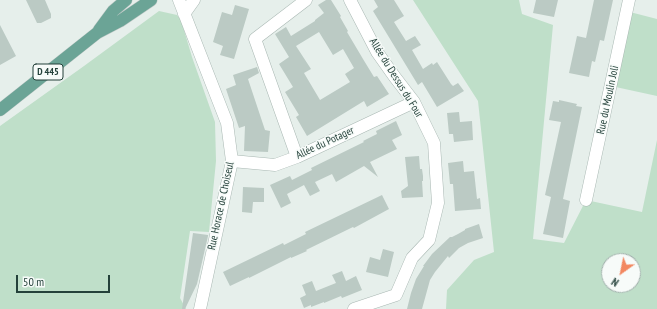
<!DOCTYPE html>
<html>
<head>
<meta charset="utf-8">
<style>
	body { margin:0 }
	#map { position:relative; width:657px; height:309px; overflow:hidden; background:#e6efeb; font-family:"PT Sans Narrow",sans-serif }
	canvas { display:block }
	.north { position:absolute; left:601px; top:253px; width:40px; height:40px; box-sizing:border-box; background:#f7fbf9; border:1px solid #a3b1ad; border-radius:50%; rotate:213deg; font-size:11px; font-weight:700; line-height:16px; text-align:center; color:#24413a }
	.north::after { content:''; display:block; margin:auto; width:14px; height:18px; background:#f28861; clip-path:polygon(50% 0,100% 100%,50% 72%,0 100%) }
	.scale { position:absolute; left:16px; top:275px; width:94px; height:18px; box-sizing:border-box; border:2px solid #24413a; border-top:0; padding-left:5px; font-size:12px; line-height:14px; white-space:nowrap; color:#24413a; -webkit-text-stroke:3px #f7fbf9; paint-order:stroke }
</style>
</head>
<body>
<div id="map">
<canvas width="657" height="309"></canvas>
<div class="north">N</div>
<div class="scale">50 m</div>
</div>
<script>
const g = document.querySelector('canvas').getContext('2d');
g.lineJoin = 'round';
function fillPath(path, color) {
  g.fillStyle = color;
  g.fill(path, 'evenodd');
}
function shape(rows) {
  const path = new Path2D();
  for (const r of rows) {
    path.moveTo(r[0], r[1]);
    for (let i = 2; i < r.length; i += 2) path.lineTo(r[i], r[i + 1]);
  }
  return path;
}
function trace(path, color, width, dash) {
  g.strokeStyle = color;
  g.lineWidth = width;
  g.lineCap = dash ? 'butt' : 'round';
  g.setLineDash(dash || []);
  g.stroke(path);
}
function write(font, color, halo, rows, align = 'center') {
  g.font = font + ' "PT Sans Narrow",sans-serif';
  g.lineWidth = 3;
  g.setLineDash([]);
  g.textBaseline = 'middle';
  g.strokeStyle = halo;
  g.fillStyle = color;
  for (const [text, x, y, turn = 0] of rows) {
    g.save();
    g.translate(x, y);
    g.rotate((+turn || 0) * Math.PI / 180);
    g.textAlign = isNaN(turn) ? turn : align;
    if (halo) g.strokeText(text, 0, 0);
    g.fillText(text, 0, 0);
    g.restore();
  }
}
const green = shape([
	[413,0,519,0,522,14,553,25,533,239,564,243,586,200,642,212,657,140,657,309,446,309,447,290,474,260,494,252,478,101],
	[609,261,633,261,633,285,609,285],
	[159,11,177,15,181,20,192,57,215,122,216,161,209,232,190,231,180,298,186,309,0,309,0,126,84,66],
	[626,11,657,19,657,96,611,86]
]);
const building = shape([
	[26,0,45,0,51,14,51,18,41,23,37,23],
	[326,0,331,0,341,16,340,17,348,31,347,32,363,59,374,77,377,76,389,94,367,107,364,101,307,136,296,117,299,115,285,92,293,87,279,64,289,57,275,34,286,27,291,36,315,21,315,20,324,13,318,5],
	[319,32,333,55,343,49,354,68,345,74,350,82,320,100,304,73,311,69,296,46],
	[374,0,394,0,404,16,394,22,406,41,415,36,421,45,412,50,423,69,432,63,433,65,437,62,451,84,453,86,458,83,464,91,437,107,422,82,418,85,373,11,378,7],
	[536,0,558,0,554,17,533,13],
	[594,0,613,0,604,41,600,40,595,62,592,61,589,77,569,73,577,36,586,38],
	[235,5,249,9,234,59,220,55,223,46,213,42,222,12,232,15],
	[0,25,16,56,0,65],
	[257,67,259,73,248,79,265,130,270,131,268,152,244,151,245,126,239,128,226,89,236,85,233,75],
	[559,100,577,104,576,106,582,107,563,199,570,201,563,238,543,234,551,197,545,195,561,122,549,120,553,101,559,102],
	[459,112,460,122,472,121,473,140,454,142,453,134,449,134,447,113],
	[396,121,402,135,392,140,397,149,370,162,378,177,364,166,336,182,332,174,315,182,320,191,310,196,304,185,287,194,291,203,281,208,270,185,290,176,292,180,312,170,311,168,364,142,363,141,377,134,376,131],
	[419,156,420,169,422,169,423,176,423,181,422,181,423,197,402,198,401,191,408,186,405,157],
	[463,161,464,172,474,171,477,199,480,198,481,209,455,211,453,184,450,184,448,163],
	[243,187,264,188,264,202,253,202,252,213,242,212],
	[382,195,389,209,354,228,353,227,306,250,307,251,291,258,291,257,249,278,249,277,230,286,223,272,283,243,284,245,306,234,305,232],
	[479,224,483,238,468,243,459,248,449,258,448,256,435,272,430,280,422,309,407,309,411,293,416,279,424,266,423,266,432,254,450,237,452,237,458,234,465,230,465,229],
	[193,233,208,235,208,236,197,284,185,309,182,309],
	[383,249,394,252,388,277,366,272,370,257,380,260],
	[342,271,346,281,356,276,362,290,342,298,341,296,324,303,324,302,311,307,311,305,304,308,300,298,306,295,302,285,312,281,316,291,336,283,332,275]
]);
const minor = shape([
	[179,0,227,123,232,161,200,309],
	[350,0,377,52,394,76,414,102,434,143,438,203,429,240,412,258,396,295,354,309],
	[184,14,194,0],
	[297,157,255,39,306,0],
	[232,161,275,165,297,157,414,102],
	[586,200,629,0]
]);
const major = shape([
	[99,30,113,11,126,0],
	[0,110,97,33,120,21,151,0]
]);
const shields = [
	[48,72,30]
];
const shieldNames = [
	["D 445",48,72]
];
const streetNames = [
	["Allée du Dessus du Four",396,78,58],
	["Rue du Moulin Joli",608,100,-78],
	["Allée du Potager",325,143,-25],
	["Rue Horace de Choiseul",221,206,-78]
];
fillPath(green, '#bfdfc9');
fillPath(building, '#bbcac4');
trace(minor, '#a8b7b2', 13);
trace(major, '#c2cac8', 13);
trace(minor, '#fff', 12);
trace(major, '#6ba496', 12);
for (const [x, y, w] of shields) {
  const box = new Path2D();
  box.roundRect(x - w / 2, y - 8, w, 16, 3);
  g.fillStyle = '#f7fbf9';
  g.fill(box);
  trace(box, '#24413a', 1);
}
write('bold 10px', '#24413a', null, shieldNames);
write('11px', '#24413a', '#f7fbf9', streetNames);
</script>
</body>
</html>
